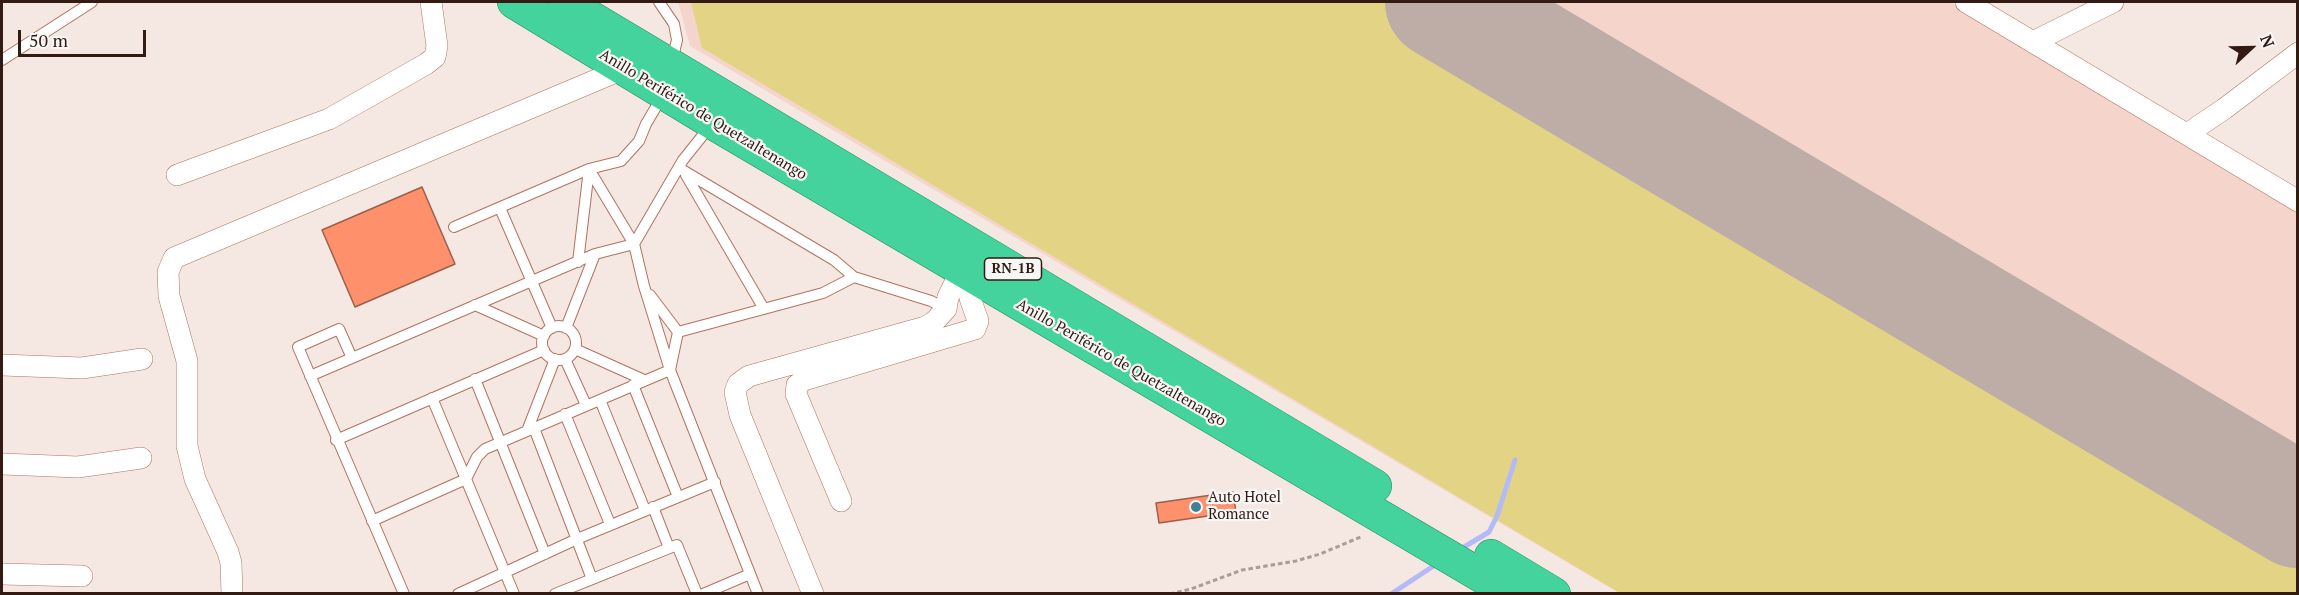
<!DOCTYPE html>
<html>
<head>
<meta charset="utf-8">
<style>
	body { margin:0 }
	#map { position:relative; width:2299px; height:595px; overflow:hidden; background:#f5e7e2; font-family:"PT Serif",serif }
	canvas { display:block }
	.frame { position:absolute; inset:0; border:3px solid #331a12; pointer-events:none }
	.north { position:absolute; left:2221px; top:18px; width:60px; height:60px; -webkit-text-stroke:4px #f7f7f7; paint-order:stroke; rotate:68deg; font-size:16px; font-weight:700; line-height:24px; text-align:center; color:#331a12 }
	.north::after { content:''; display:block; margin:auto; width:21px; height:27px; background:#331a12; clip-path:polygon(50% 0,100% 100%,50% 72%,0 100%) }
	.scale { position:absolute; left:18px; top:30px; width:128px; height:27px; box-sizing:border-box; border:3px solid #331a12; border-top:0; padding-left:8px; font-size:18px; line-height:21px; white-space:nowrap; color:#331a12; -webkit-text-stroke:4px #f7f7f7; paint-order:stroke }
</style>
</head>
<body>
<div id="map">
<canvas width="2299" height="595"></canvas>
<div class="frame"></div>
<div class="north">N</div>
<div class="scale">50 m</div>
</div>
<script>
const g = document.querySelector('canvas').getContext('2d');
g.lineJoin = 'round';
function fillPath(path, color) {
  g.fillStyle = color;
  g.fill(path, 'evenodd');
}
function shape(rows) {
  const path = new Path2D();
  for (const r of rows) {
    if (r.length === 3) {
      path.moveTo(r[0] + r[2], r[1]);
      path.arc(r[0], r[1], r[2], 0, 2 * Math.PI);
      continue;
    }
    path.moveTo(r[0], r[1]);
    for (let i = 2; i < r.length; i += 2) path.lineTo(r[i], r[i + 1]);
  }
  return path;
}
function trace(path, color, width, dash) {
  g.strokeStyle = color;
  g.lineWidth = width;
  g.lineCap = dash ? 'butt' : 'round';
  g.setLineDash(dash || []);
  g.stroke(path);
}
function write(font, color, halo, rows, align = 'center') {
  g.font = font + ' "PT Serif",serif';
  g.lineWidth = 4.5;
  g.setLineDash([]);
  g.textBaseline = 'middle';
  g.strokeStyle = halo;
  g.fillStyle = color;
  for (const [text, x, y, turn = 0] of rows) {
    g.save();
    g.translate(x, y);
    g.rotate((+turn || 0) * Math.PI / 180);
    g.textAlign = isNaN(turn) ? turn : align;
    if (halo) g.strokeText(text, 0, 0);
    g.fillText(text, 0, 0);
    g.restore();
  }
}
const built = shape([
	[678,2,1950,2,2297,211,2297,593,1619,593,690,46]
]);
const green = shape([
	[691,2,1389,2,2297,544,2297,593,1620,593,702,48]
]);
const stream = shape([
	[1459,550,1489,532,1497,516,1515,460],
	[1391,594,1438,563]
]);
const runway = shape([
	[1442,2,2298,511]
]);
const building = shape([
	[422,187,455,264,355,307,322,230,422,187],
	[1233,492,1236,512,1159,523,1156,503,1233,492]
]);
const path = shape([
	[1170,594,1191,589,1242,570,1296,561,1320,554,1363,536]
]);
const service = shape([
	[659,2,674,24,677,40,672,61],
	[2,60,92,2],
	[679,168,834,260,854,277,931,301,946,309],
	[589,169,634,244,644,286,670,370,758,594],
	[686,175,764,309],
	[500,208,552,328],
	[454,227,589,169,621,161,639,141,646,124,663,95],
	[578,262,589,169],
	[475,305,544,336],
	[559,343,17],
	[566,328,595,254],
	[678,332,823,293,854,277],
	[575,349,644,380],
	[352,358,339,329,298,347,404,594],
	[565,359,586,405],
	[310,376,595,254,634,244,683,160,711,125],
	[475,379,545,554],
	[633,385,678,497],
	[432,398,514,594],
	[600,400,645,510],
	[565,414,610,524],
	[534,428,592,579],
	[527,431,555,359],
	[336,440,544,350],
	[653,507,669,548],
	[372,521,466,479,477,457,485,449,670,370,678,332,650,295],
	[458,594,577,539,715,482],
	[555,594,677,545,697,594],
	[703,594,750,574]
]);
const minor = shape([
	[1966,2,2298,201],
	[2033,42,2113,2],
	[2187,134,2224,109,2298,53],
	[177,175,329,119,426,64,435,57,437,46,431,2],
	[2,365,82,368,142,359],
	[2,464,78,467,141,458],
	[841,501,796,394,797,385,804,380,975,329,978,321,970,298,980,280],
	[2,574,82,576],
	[232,594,231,563,228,552,195,479,187,446,187,361,169,296,168,272,174,258,625,68],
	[813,594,740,415,735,392,738,384,749,376,925,327,934,322,946,309,948,297,962,269]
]);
const trunk = shape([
	[514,2,713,123,1512,594],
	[565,2,1375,486],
	[1491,556,1554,594]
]);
const markers = [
	[1196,507,6,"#408194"]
];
const shields = [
	[1013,269,57]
];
const shieldNames = [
	["RN-1B",1013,269]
];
const streetNames = [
	["Anillo Periférico de Quetzaltenango",703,115,31],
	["Anillo Periférico de Quetzaltenango",1121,363,30]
];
const poiNames = [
	["Auto Hotel",1208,498],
	["Romance",1208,515]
];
fillPath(built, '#f5d5cb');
fillPath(green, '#e3d485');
trace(stream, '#b3baf6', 5);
trace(runway, '#beaca7', 114);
fillPath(building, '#fe906b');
trace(building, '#9b5f4a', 1.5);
trace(service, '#b1735e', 12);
trace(minor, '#b1735e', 22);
trace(trunk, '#208b5b', 34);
trace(path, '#ad9b95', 3, [4.5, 3]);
trace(service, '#fff', 10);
trace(minor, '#fff', 21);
trace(trunk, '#44d39c', 33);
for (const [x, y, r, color] of markers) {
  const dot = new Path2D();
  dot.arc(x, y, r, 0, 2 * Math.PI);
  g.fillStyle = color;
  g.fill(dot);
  trace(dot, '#f7f7f7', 2);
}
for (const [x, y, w] of shields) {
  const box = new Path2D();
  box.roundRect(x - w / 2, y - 11, w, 22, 4.5);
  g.fillStyle = '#f7f7f7';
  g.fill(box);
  trace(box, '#331a12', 1.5);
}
write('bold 14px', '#331a12', null, shieldNames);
write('15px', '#331a12', '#f7f7f7', streetNames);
write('15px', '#331a12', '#f7f7f7', poiNames, 'left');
</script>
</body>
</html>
